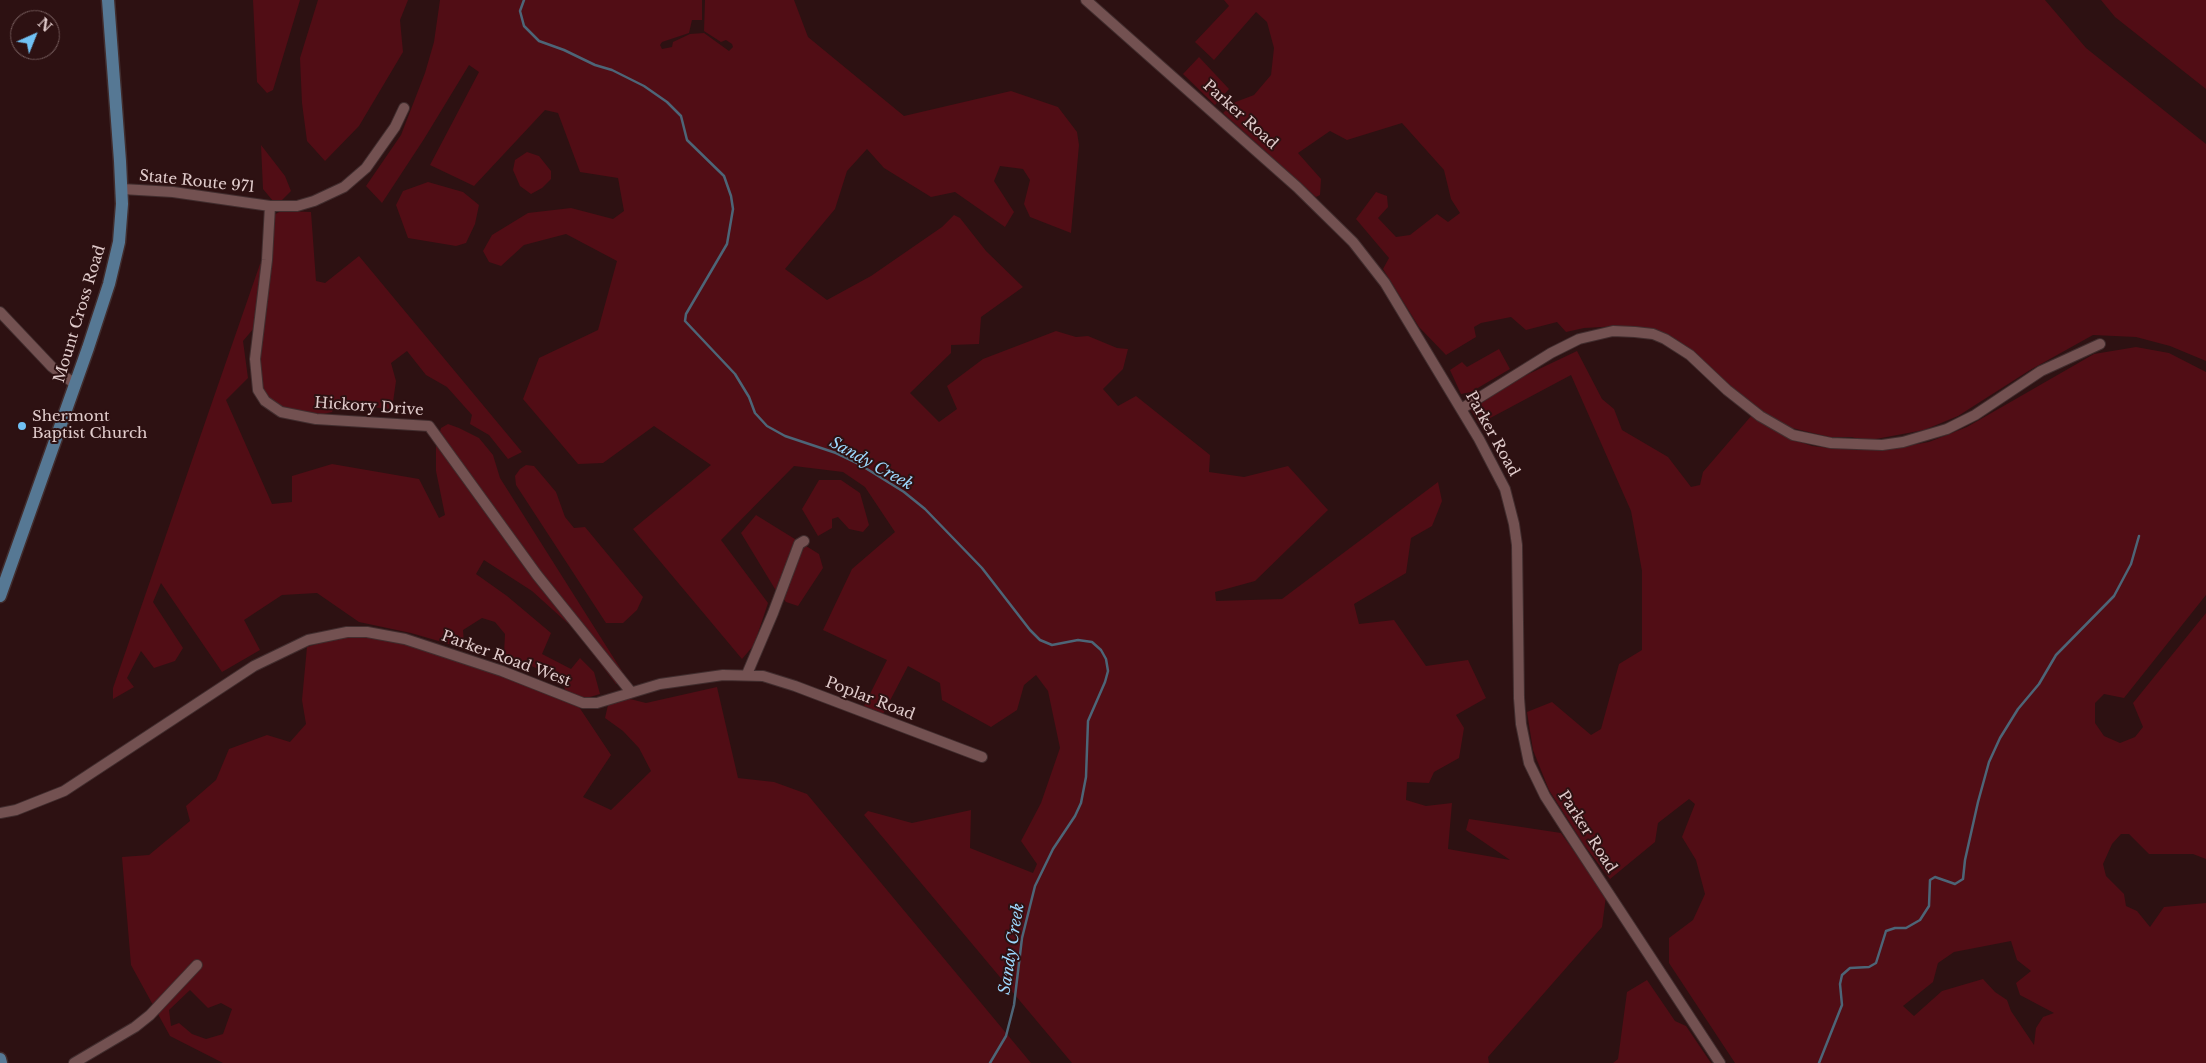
<!DOCTYPE html>
<html>
<head>
<meta charset="utf-8">
<style>
	body { margin:0 }
	#map { position:relative; width:2206px; height:1063px; overflow:hidden; background:#2d1112; font-family:"Libre Baskerville",serif }
	canvas { display:block }
	.north { position:absolute; left:10px; top:10px; width:50px; height:50px; box-sizing:border-box; background:#2d1112; border:1px solid #755c5c; border-radius:50%; rotate:44deg; font-size:14px; font-weight:700; line-height:20px; text-align:center; color:#e1cccc }
	.north::after { content:''; display:block; margin:auto; width:18px; height:22px; background:#70c1f4; clip-path:polygon(50% 0,100% 100%,50% 72%,0 100%) }
</style>
</head>
<body>
<div id="map">
<canvas width="2206" height="1063"></canvas>
<div class="north">N</div>
</div>
<script>
const g = document.querySelector('canvas').getContext('2d');
g.lineJoin = 'round';
function fillPath(path, color) {
  g.fillStyle = color;
  g.fill(path, 'evenodd');
}
function shape(rows) {
  const path = new Path2D();
  for (const r of rows) {
    path.moveTo(r[0], r[1]);
    for (let i = 2; i < r.length; i += 2) path.lineTo(r[i], r[i + 1]);
  }
  return path;
}
function trace(path, color, width, dash) {
  g.strokeStyle = color;
  g.lineWidth = width;
  g.lineCap = dash ? 'butt' : 'round';
  g.setLineDash(dash || []);
  g.stroke(path);
}
function write(font, color, halo, rows, align = 'center') {
  g.font = font + ' "Libre Baskerville",serif';
  g.lineWidth = 4;
  g.setLineDash([]);
  g.textBaseline = 'middle';
  g.strokeStyle = halo;
  g.fillStyle = color;
  for (const [text, x, y, turn = 0] of rows) {
    g.save();
    g.translate(x, y);
    g.rotate((+turn || 0) * Math.PI / 180);
    g.textAlign = isNaN(turn) ? turn : align;
    if (halo) g.strokeText(text, 0, 0);
    g.fillText(text, 0, 0);
    g.restore();
  }
}
const green = shape([
	[253,0,300,0,273,90,267,93,257,82],
	[318,0,408,0,400,20,403,52,359,126,325,161,307,141,302,103,300,58],
	[440,0,702,0,702,20,692,20,689,33,662,42,660,45,662,49,672,47,673,42,690,34,704,33,729,51,733,47,732,44,726,40,721,42,704,31,705,0,794,0,808,37,904,116,1011,91,1058,107,1077,132,1079,145,1071,233,1030,217,1024,204,1030,180,1023,169,1000,166,994,181,1014,212,1005,227,955,192,931,197,884,168,867,149,847,171,835,209,785,269,827,300,871,276,942,227,954,215,960,218,986,251,1023,287,981,317,979,344,951,345,951,353,910,393,939,422,957,409,947,386,983,359,1056,331,1076,337,1088,336,1117,348,1128,349,1123,369,1103,389,1118,406,1136,396,1210,455,1209,472,1244,477,1288,466,1328,510,1255,581,1215,592,1216,601,1282,599,1438,482,1442,501,1432,526,1411,538,1406,573,1354,604,1359,624,1394,620,1426,666,1468,660,1486,698,1456,715,1464,728,1459,758,1434,772,1429,783,1407,782,1406,800,1426,806,1452,803,1448,849,1510,860,1466,830,1469,819,1561,833,1606,896,1602,927,1488,1057,1489,1063,1072,1063,864,815,868,811,912,823,971,810,970,848,1033,873,1037,864,1021,841,1041,803,1060,748,1048,691,1036,675,1024,685,1017,710,991,727,942,700,940,683,908,666,883,714,864,706,887,660,823,630,852,569,895,532,865,487,843,472,794,466,721,540,768,603,754,645,742,659,633,529,711,465,654,426,603,463,578,464,523,399,539,358,598,330,617,261,566,234,524,245,501,266,489,262,483,251,492,235,528,213,571,208,613,219,624,211,618,178,580,172,558,113,545,110,474,186,430,165,479,72,469,65,424,139,382,203,366,186,401,135,425,73,434,42],
	[1224,0,2045,0,2086,48,2206,144,2206,361,2170,346,2136,337,2093,335,2030,370,1958,416,1924,430,1865,441,1852,437,1829,437,1784,426,1755,409,1694,353,1668,336,1647,328,1620,326,1584,328,1566,332,1557,322,1526,330,1511,317,1481,323,1474,327,1476,337,1446,355,1419,327,1383,269,1389,258,1356,219,1376,192,1387,196,1388,207,1378,218,1396,237,1410,235,1437,214,1448,222,1460,213,1451,199,1444,170,1402,123,1347,140,1330,131,1298,153,1321,179,1320,195,1316,197,1223,113,1233,103,1254,95,1271,75,1274,48,1267,22,1256,12,1214,60,1195,42,1229,6],
	[2101,0,2206,0,2206,89,2115,17],
	[1199,57,1229,89,1215,105,1183,74],
	[261,145,285,176,291,191,281,201,273,201,263,189],
	[527,152,539,156,551,171,551,179,542,188,531,194,520,186,513,170,515,160],
	[428,182,463,192,479,205,475,224,466,243,456,246,408,238,396,205,403,191],
	[281,211,311,212,316,281,325,283,359,256,522,452,508,459,489,435,470,424,472,415,447,387,426,375,407,351,391,363,396,381,392,409,336,404,332,412,319,415,285,411,266,397,259,385,257,362,272,216],
	[260,264,263,264,254,328,243,341,248,378,226,400,272,504,292,502,292,476,332,464,419,479,439,518,445,515,436,471,436,447,441,428,448,424,459,428,479,438,493,455,500,478,627,679,616,684,573,628,532,591,484,560,476,574,507,596,551,633,542,654,571,669,580,658,594,672,600,694,583,699,566,692,561,679,504,654,505,634,495,622,482,618,463,630,464,643,459,647,411,633,359,622,317,593,282,595,244,620,260,650,222,672,161,583,153,602,183,648,175,661,154,668,141,651,127,678,134,687,113,699,113,688],
	[2136,347,2169,353,2206,372,2206,595,2124,698,2104,694,2095,703,2095,723,2104,736,2120,743,2135,737,2143,727,2133,703,2206,613,2206,859,2193,854,2149,854,2129,834,2121,834,2112,844,2103,864,2106,876,2124,894,2126,906,2137,911,2150,927,2164,907,2206,903,2206,1063,1735,1063,1669,963,1669,938,1693,920,1705,894,1696,860,1682,837,1695,804,1689,799,1658,823,1655,842,1610,879,1584,845,1549,790,1533,750,1527,712,1552,702,1591,735,1601,729,1619,664,1642,650,1642,571,1631,511,1571,375,1479,424,1471,410,1516,380,1577,351,1602,399,1614,409,1622,430,1668,457,1691,487,1700,485,1703,472,1752,415,1784,436,1812,446,1840,449,1884,450,1929,442,1967,427,2094,354],
	[2011,941,2017,960,2031,971,2016,983,2020,995,2054,1013,2043,1017,2036,1028,2034,1045,2011,1011,2007,1000,1995,992,1983,979,1942,991,1914,1016,1903,1006,1933,982,1938,963,1954,952],
	[1499,349,1510,369,1471,392,1461,394,1450,370,1462,362,1467,367],
	[526,465,534,466,556,492,565,517,574,528,585,527,643,597,637,610,623,623,606,623,516,485,515,476,520,469],
	[819,480,841,480,860,493,869,525,863,532,849,529,838,517,832,519,832,528,818,536,802,509],
	[756,515,819,554,823,568,798,606,786,602,775,589,741,533],
	[343,636,370,637,411,645,508,677,579,707,611,755,583,797,611,810,651,771,639,748,623,731,605,718,608,705,626,698,646,703,717,687,738,778,774,782,807,794,1031,1063,223,1063,170,1036,131,965,122,857,149,855,190,821,186,806,216,780,229,749,267,735,290,742,306,724,302,700,307,647],
	[190,990,208,1008,221,1003,232,1009,223,1034,206,1039,192,1034,179,1023,171,1026,169,1010],
	[1647,980,1675,1021,1686,1026,1711,1063,1613,1063,1618,1059,1627,992]
]);
const stream = shape([
	[524,0,520,11,524,26,539,41,564,50,595,65,612,70,644,86,667,102,681,116,687,140,724,176,731,196,733,209,727,244,686,314,685,321,735,374,749,397,755,413,767,426,785,436,836,453,859,464,904,492,925,509,982,568,1030,630,1040,640,1052,645,1078,640,1092,642,1101,650,1106,659,1108,671,1105,682,1088,721,1086,777,1081,803,1075,816,1053,849,1035,886,1022,938,1014,1005,1006,1036,990,1063],
	[1819,1063,1842,1005,1840,984,1842,975,1850,968,1869,967,1876,963,1886,931,1895,928,1906,928,1920,920,1929,906,1930,880,1935,877,1955,884,1963,879,1965,860,1978,802,1989,762,2000,738,2018,709,2039,684,2056,655,2114,596,2131,564,2139,536]
]);
const minor = shape([
	[1086,0,1297,187,1353,242,1385,283,1479,439,1505,489,1514,524,1517,545,1519,698,1521,724,1529,763,1545,796,1565,827,1720,1063],
	[122,189,173,192,270,206,297,206,314,201,344,187,366,168,395,127,404,108],
	[270,206,267,260,255,359,258,390,265,401,281,412,316,419,429,426,537,575,631,692],
	[0,312,52,367,75,384],
	[1461,409,1551,353,1579,339,1613,331,1635,332,1653,334,1665,339,1690,355,1727,390,1760,416,1793,435,1831,443,1882,445,1903,442,1947,429,1975,415,2041,371,2100,344],
	[747,674,773,613,799,544,804,541],
	[0,813,16,810,64,791,254,666,308,640,347,632,367,632,405,639,502,671,583,703,597,703,660,684,723,675,763,676,795,686,982,757],
	[74,1063,135,1027,150,1015,197,965]
]);
const major = shape([
	[0,596,88,348,109,284,119,242,122,204,120,161,108,0],
	[0,1059,1,1063]
]);
const markers = [
	[22,426,5,"#70c1f4"]
];
const streetNames = [
	["Parker Road",1240,115,42],
	["State Route 971",197,182,6],
	["Mount Cross Road",80,314,-73],
	["Hickory Drive",369,407,4],
	["Parker Road",1492,434,61],
	["Parker Road West",506,659,20],
	["Poplar Road",870,699,21],
	["Parker Road",1587,832,57]
];
const poiNames = [
	["Shermont",32,417],
	["Baptist Church",32,434]
];
const waterNames = [
	["Sandy Creek",871,464,29],
	["Sandy Creek",1012,949,-81]
];
fillPath(green, '#510d15');
trace(stream, '#4d6577', 2.5);
trace(minor, '#412d2e', 12);
trace(major, '#412d2e', 15);
trace(minor, '#735151', 10);
trace(major, '#567894', 12);
for (const [x, y, r, color] of markers) {
  const dot = new Path2D();
  dot.arc(x, y, r, 0, 2 * Math.PI);
  g.fillStyle = color;
  g.fill(dot);
  trace(dot, '#2d1112', 2);
}
write('15px', '#e1cccc', '#2d1112', streetNames);
write('15px', '#e1cccc', '#2d1112', poiNames, 'left');
write('italic 16px', '#9dd8fe', '#2d1112', waterNames);
</script>
</body>
</html>
